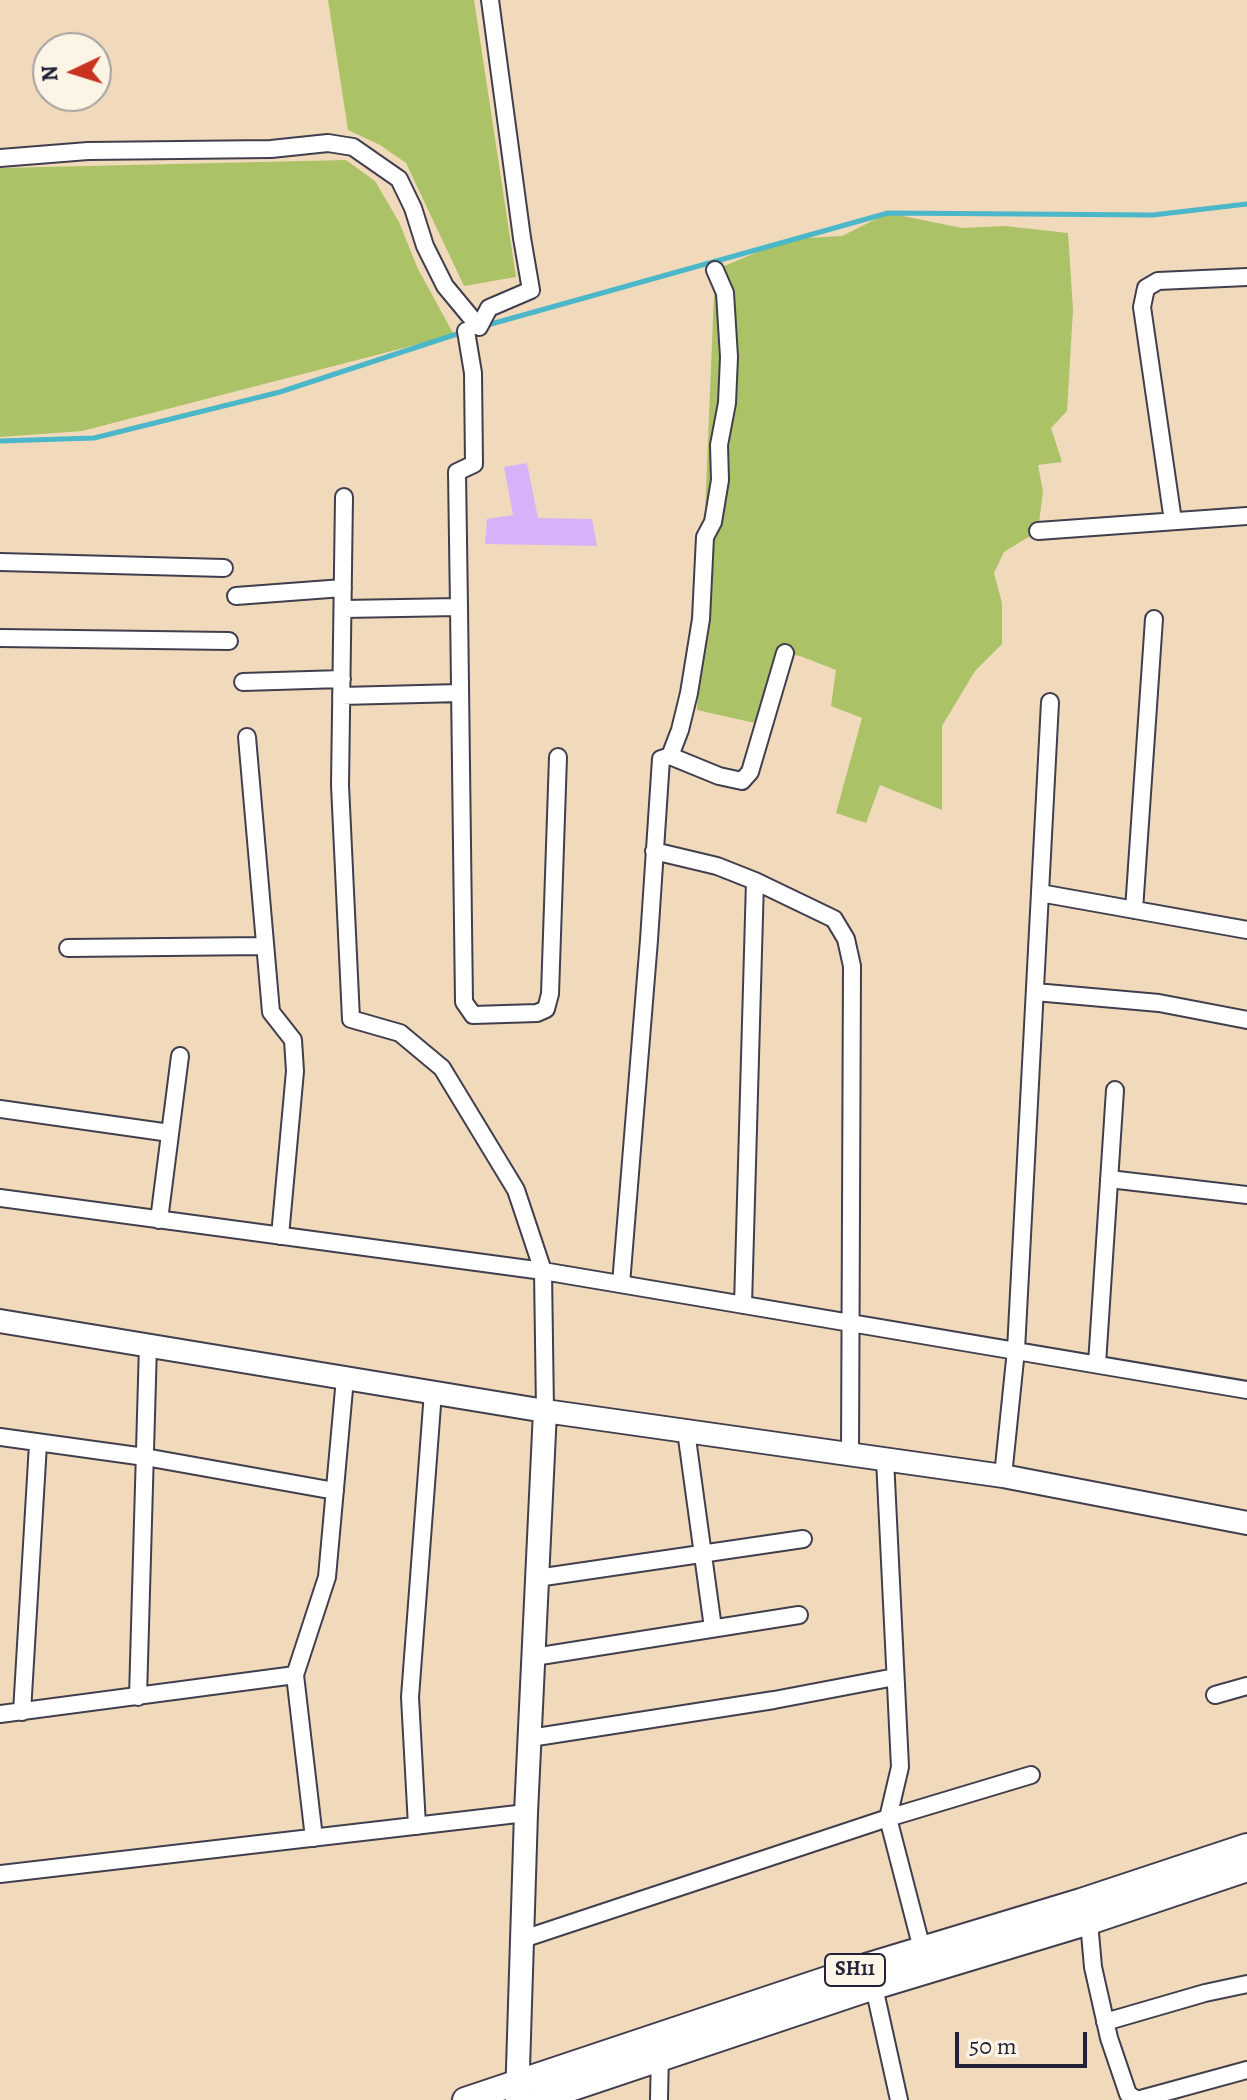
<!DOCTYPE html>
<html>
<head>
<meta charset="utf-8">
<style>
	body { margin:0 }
	#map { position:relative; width:1247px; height:2100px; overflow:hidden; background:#f1dabb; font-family:Alegreya,serif }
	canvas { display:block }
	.north { position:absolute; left:32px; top:32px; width:80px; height:80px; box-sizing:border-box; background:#fcf5e5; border:2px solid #a5a1a1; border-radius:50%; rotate:266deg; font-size:22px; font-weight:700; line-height:32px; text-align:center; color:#22223b }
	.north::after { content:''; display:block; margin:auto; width:28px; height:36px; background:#c8321e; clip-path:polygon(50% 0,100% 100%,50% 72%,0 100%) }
	.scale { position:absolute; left:955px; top:2032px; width:132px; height:36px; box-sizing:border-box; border:4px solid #22223b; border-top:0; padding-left:10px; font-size:24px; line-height:28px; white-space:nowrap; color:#22223b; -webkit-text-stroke:6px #fcf5e5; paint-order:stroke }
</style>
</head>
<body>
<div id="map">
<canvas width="1247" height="2100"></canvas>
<div class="north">N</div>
<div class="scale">50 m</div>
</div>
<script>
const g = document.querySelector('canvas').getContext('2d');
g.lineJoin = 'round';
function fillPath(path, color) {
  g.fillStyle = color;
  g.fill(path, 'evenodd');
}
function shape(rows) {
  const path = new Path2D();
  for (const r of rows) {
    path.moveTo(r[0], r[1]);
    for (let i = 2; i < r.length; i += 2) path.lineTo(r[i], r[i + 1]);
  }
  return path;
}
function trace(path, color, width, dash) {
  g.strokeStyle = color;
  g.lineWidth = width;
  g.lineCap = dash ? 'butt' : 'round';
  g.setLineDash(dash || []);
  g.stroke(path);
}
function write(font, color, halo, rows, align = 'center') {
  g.font = font + ' Alegreya,serif';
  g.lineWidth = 6;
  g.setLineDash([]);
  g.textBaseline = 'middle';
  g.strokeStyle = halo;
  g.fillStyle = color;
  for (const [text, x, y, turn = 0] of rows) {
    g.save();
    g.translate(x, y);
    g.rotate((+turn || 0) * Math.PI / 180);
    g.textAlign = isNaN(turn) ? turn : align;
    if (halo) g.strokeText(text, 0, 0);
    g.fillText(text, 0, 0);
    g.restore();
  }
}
const green = shape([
	[328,0,474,0,516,277,464,286,406,163,380,145,348,130],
	[346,160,375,181,399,222,418,269,454,335,82,431,0,437,0,168],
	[888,213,962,228,1005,226,1068,233,1073,310,1067,411,1051,428,1062,462,1038,465,1043,491,1038,531,1004,552,994,573,1002,603,1002,644,975,671,942,726,942,810,880,785,866,823,836,813,862,718,831,706,836,670,800,656,785,653,764,725,697,710,715,270,788,239,842,236]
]);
const stream = shape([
	[484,326,888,213,1153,215,1247,204],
	[0,441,94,438,280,392,463,332]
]);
const building = shape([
	[527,463,538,518,592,519,597,546,485,544,487,519,513,515,504,467]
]);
const street = shape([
	[0,158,88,151,271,149,328,143,353,147,399,179,413,208,425,246,445,286,479,327,489,308,531,290,522,238,490,0],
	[466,331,473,373,474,464,457,472,459,607,464,1002,473,1015,537,1013,546,1009,550,994,558,757],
	[344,497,340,785,351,1019,400,1033,442,1068,516,1190,543,1271,545,1411],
	[1173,521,1142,307,1146,288,1158,281,1247,277],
	[1038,531,1247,516],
	[0,562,224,568],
	[236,596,343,588],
	[343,609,459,607],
	[0,638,229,641],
	[243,682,342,679],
	[341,696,460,693],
	[247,737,271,1012,293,1040,295,1071,280,1236],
	[670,756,680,730,689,693,701,619,705,537,713,522,720,480,719,445,727,403,729,357,725,293,715,270],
	[654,851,717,866,755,881,834,919,846,939,852,966,850,1455],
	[1040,893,1247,930],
	[1134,910,1154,619],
	[68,948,264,946],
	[1035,992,1159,1003,1247,1020],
	[0,1109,170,1133],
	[1109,1179,1247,1195],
	[0,1198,543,1271,1247,1390],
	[159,1220,180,1056],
	[621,1284,649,940,661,759,670,756,719,776,742,781,750,772,785,653],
	[743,1305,755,881],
	[1097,1364,1115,1090],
	[686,1431,713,1628],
	[0,1437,145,1457,335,1491],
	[885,1459,900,1767,888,1818,922,1949],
	[1003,1476,1016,1350,1050,702],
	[537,1578,803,1539],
	[534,1657,799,1615],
	[1215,1695,1247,1686],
	[138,1697,148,1345],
	[22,1712,38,1444],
	[0,1714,295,1675],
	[530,1738,774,1700,895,1677],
	[417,1826,410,1697,433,1392],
	[314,1838,295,1675,327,1577,345,1378],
	[0,1874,526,1813],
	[1089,1922,1093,1967,1109,2038,1128,2094,1137,2100,1247,2070],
	[523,1939,888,1818,1031,1775],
	[874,1987,899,2100],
	[1105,2022,1205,1993,1247,1984],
	[659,2100,660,2050]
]);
const secondary = shape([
	[0,1321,545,1411,1003,1476,1247,1523],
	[517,2100,526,1813,545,1411]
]);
const primary = shape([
	[465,2100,866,1966,1081,1901,1247,1846],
	[537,2100,874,1987,1089,1922,1247,1869]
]);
const shields = [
	[855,1970,60]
];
const shieldNames = [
	["SH11",855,1970]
];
fillPath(green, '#abc267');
trace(stream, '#4bb7c8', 5);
fillPath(building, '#d6b3f8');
trace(street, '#413e4e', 20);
trace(secondary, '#413e4e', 26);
trace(primary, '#413e4e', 28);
trace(street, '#fff', 16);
trace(secondary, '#fff', 22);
trace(primary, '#fff', 24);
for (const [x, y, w] of shields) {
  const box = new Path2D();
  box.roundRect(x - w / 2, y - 16, w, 32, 6);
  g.fillStyle = '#fcf5e5';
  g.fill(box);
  trace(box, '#22223b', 2);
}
write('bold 20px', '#22223b', null, shieldNames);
</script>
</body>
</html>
